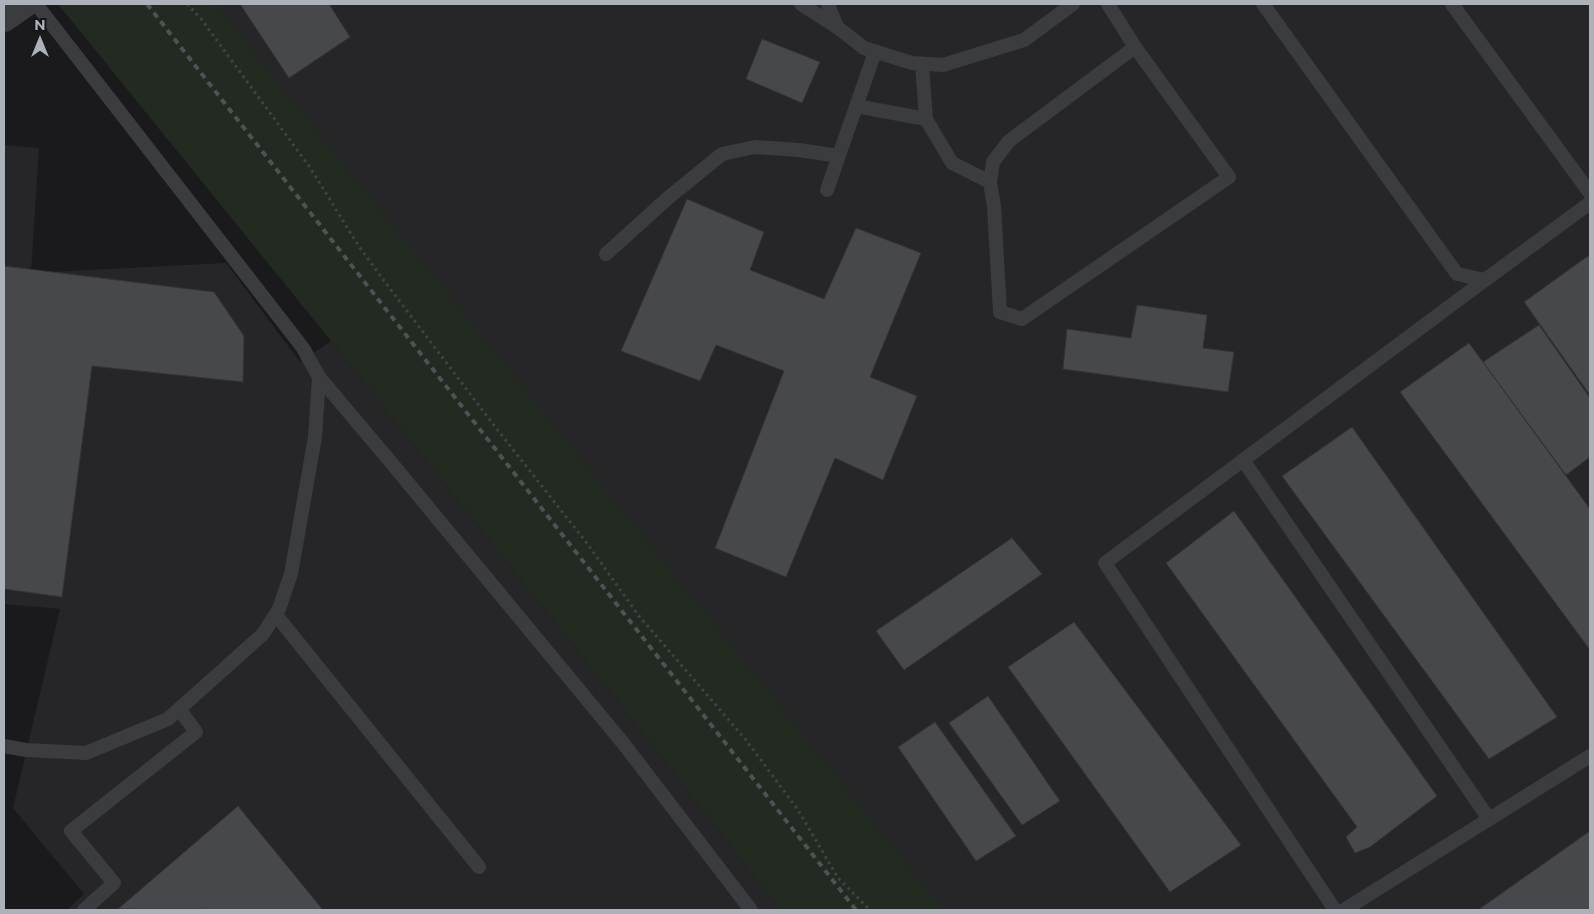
<!DOCTYPE html>
<html>
<head>
<meta charset="utf-8">
<style>
	body { margin:0 }
	#map { position:relative; width:1594px; height:914px; overflow:hidden; background:#1a1a1c; font-family:Montserrat,sans-serif }
	canvas { display:block }
	.frame { position:absolute; inset:0; border:5px solid #adb2ba; pointer-events:none }
	.north { position:absolute; left:15px; top:15px; width:50px; height:50px; -webkit-text-stroke:4px #151517; paint-order:stroke; rotate:0deg; font-size:14px; font-weight:700; line-height:20px; text-align:center; color:#adb2ba }
	.north::after { content:''; display:block; margin:auto; width:18px; height:22px; background:#adb2ba; clip-path:polygon(50% 0,100% 100%,50% 72%,0 100%) }
</style>
</head>
<body>
<div id="map">
<canvas width="1594" height="914"></canvas>
<div class="frame"></div>
<div class="north">N</div>
</div>
<script>
const g = document.querySelector('canvas').getContext('2d');
g.lineJoin = 'round';
function fillPath(path, color) {
  g.fillStyle = color;
  g.fill(path, 'evenodd');
}
function shape(rows) {
  const path = new Path2D();
  for (const r of rows) {
    path.moveTo(r[0], r[1]);
    for (let i = 2; i < r.length; i += 2) path.lineTo(r[i], r[i + 1]);
  }
  return path;
}
function trace(path, color, width, dash) {
  g.strokeStyle = color;
  g.lineWidth = width;
  g.lineCap = dash ? 'butt' : 'round';
  g.setLineDash(dash || []);
  g.stroke(path);
}
const built = shape([
	[181,4,1590,4,1590,910,896,910],
	[4,145,39,148,31,273,226,263,300,362,331,341,634,722,780,910,67,910,84,894,13,808,60,609,4,604]
]);
const green = shape([
	[58,4,215,4,944,910,780,910,634,722,331,341]
]);
const building = shape([
	[240,4,329,4,350,37,289,78,240,4],
	[762,39,820,62,802,103,746,79,762,39],
	[687,199,764,232,750,270,824,299,856,228,921,253,870,377,917,396,883,480,835,458,786,577,715,548,784,371,716,345,700,381,621,351,687,199],
	[1588,256,1590,259,1590,395,1524,302,1588,256],
	[4,266,214,292,244,336,243,382,92,366,62,597,4,589,4,266],
	[1137,305,1207,315,1203,348,1234,352,1228,392,1063,369,1067,329,1131,338,1137,305],
	[1539,325,1590,398,1590,457,1566,475,1483,362,1539,325],
	[1469,343,1590,509,1590,650,1400,392,1469,343],
	[1352,427,1557,717,1489,759,1282,476,1352,427],
	[1234,511,1437,796,1370,847,1355,853,1346,837,1357,827,1166,563,1234,511],
	[1012,538,1042,574,904,670,876,631,1012,538],
	[1074,622,1241,845,1170,892,1008,667,1074,622],
	[988,696,1060,801,1022,825,949,723,988,696],
	[935,722,1016,836,976,861,898,747,935,722],
	[238,806,323,910,118,909,238,806],
	[1590,831,1590,910,1478,910,1590,831]
]);
const path = shape([
	[187,4,202,20,311,169,358,245,382,278,496,428,586,542,639,616,746,740,798,810,838,878,870,910]
]);
const service = shape([
	[801,4,837,27,864,48,912,63,943,65,1024,40,1073,4],
	[828,4,837,27],
	[1108,4,1135,47,1229,177,1022,319,1000,312,994,206,990,182,993,162,1009,141,1135,47],
	[1263,4,1457,274,1485,280,1590,203],
	[1452,4,1590,193],
	[856,106,926,119,922,64],
	[926,119,952,163,990,182],
	[827,190,875,52],
	[606,254,668,198,722,154,755,147,799,150,839,156],
	[319,377,389,460,623,743,751,910],
	[1243,460,1489,819],
	[276,615,479,867],
	[4,746,26,750,86,753,168,719,263,634,279,609,291,574,315,437,319,377,303,348,36,4],
	[84,910,114,883,71,831,196,732,179,709],
	[1335,910,1105,563,1485,280],
	[1344,910,1590,756]
]);
const tertiary = shape([
	[4,18,24,4]
]);
const rail = shape([
	[147,4,856,910]
]);
fillPath(built, '#262629');
fillPath(green, '#222a22');
fillPath(building, '#47484c');
trace(building, '#343438', 1);
trace(path, '#414347', 3, [2.5, 4]);
trace(service, '#3b3c40', 14);
trace(tertiary, '#3b3c40', 28);
trace(rail, '#4e5155', 4, [6, 5]);
</script>
</body>
</html>
